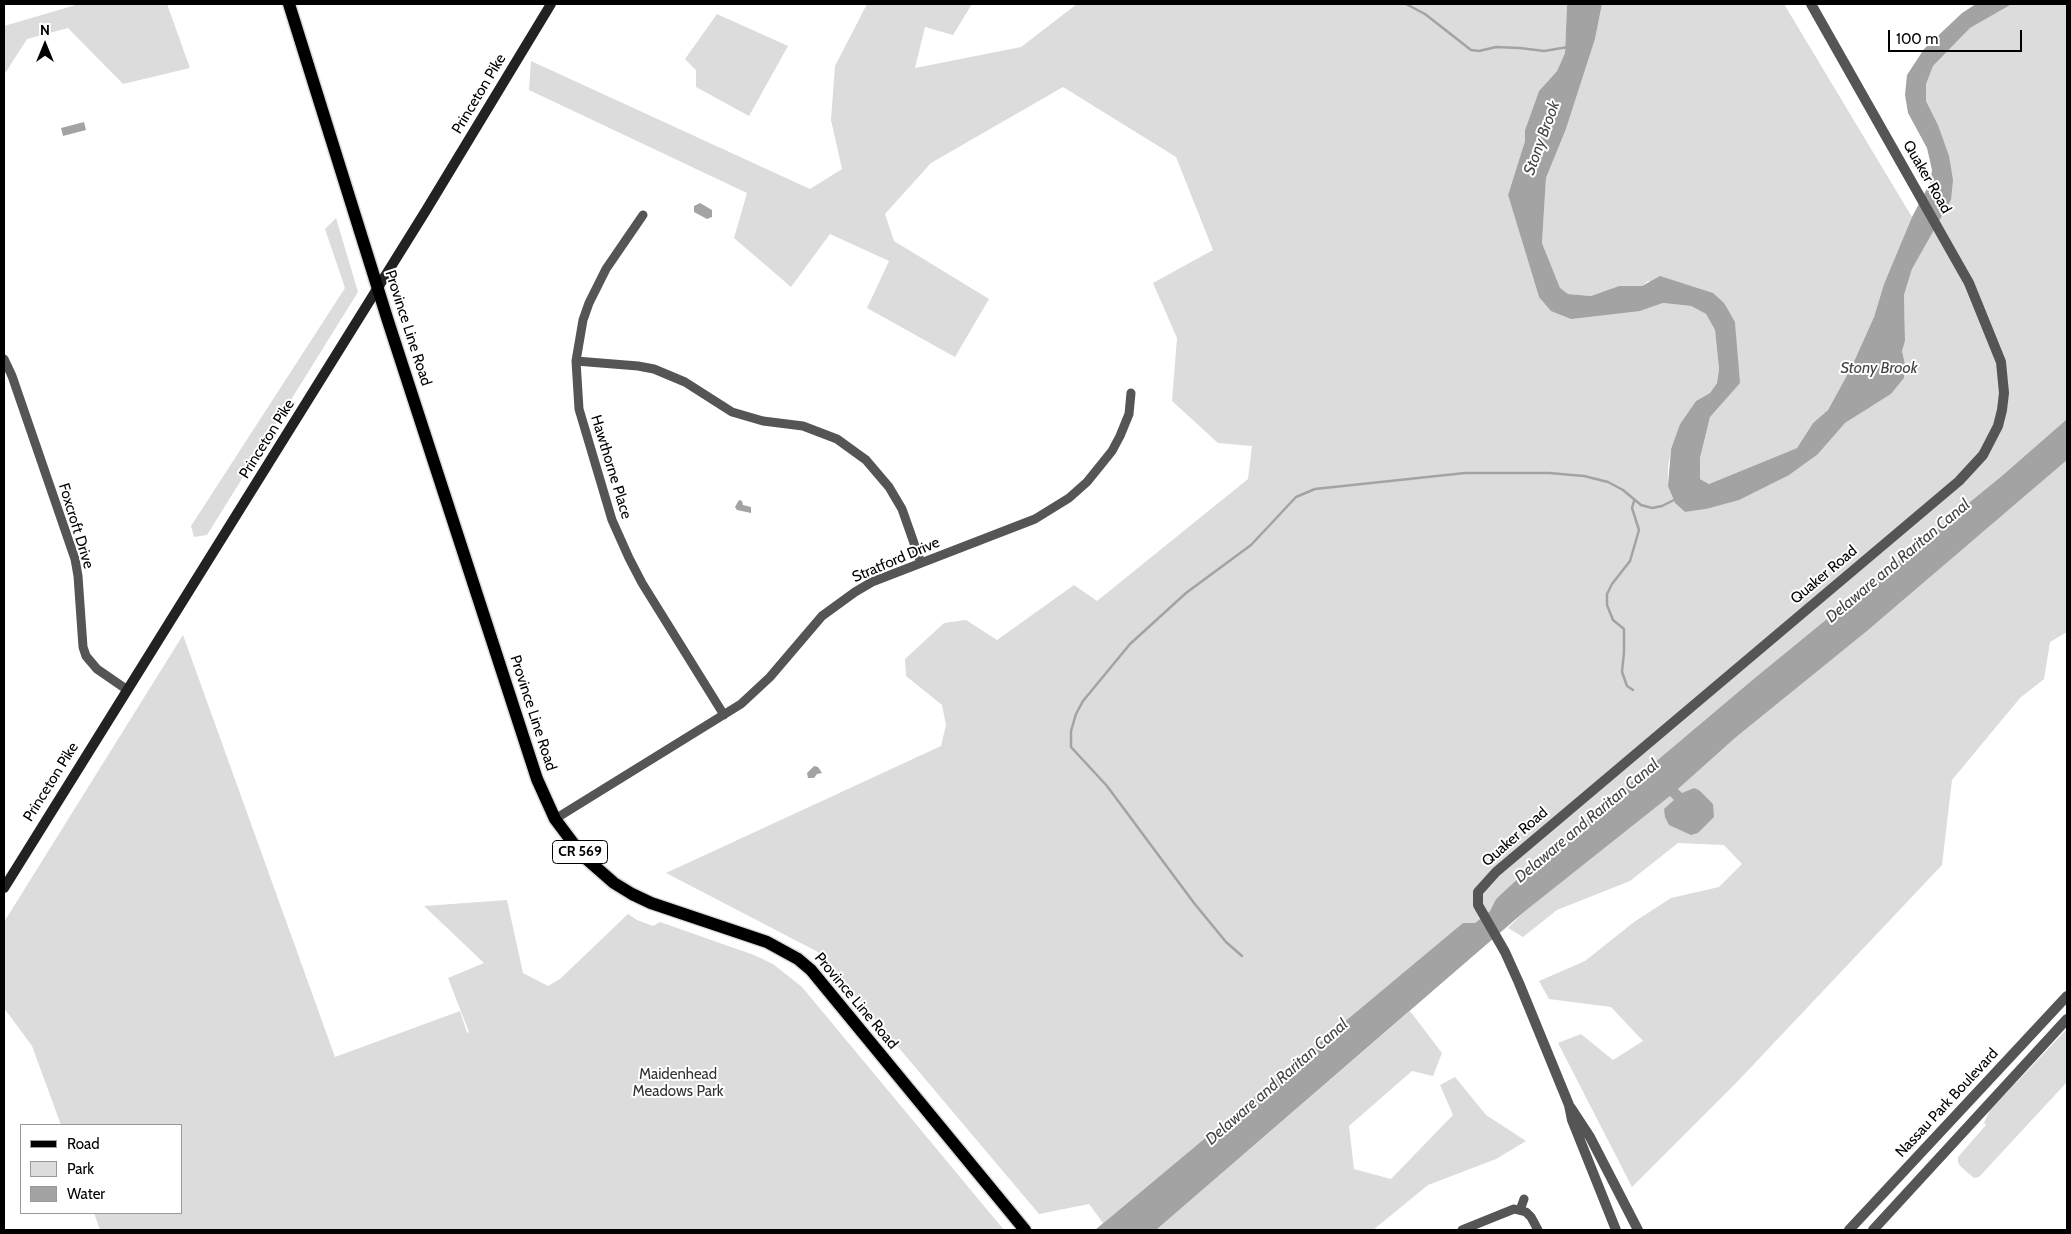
<!DOCTYPE html>
<html>
<head>
<meta charset="utf-8">
<style>
	body { margin:0 }
	#map { position:relative; width:2071px; height:1234px; overflow:hidden; background:#fff; font-family:Cabin,sans-serif }
	canvas { display:block }
	.frame { position:absolute; inset:0; border:5px solid #000; pointer-events:none }
	.legend { position:absolute; left:20px; top:1124px; width:162px; height:90px; box-sizing:border-box; background:#fff; border:1px solid #999; margin:0; padding:6px 9px; list-style:none; font-size:15px; color:#000 }
	.legend li { display:flex; align-items:center; gap:10px; height:25px }
	.legend b { width:25px; border:1px solid #999 }
	.north { position:absolute; left:20px; top:20px; width:50px; height:50px; -webkit-text-stroke:4px #fff; paint-order:stroke; rotate:0deg; font-size:14px; font-weight:700; line-height:20px; text-align:center; color:#000 }
	.north::after { content:''; display:block; margin:auto; width:18px; height:22px; background:#000; clip-path:polygon(50% 0,100% 100%,50% 72%,0 100%) }
	.scale { position:absolute; left:1888px; top:30px; width:134px; height:22px; box-sizing:border-box; border:2px solid #000; border-top:0; padding-left:6px; font-size:15px; line-height:18px; white-space:nowrap; color:#000; -webkit-text-stroke:4px #fff; paint-order:stroke }
</style>
</head>
<body>
<div id="map">
<canvas width="2071" height="1234"></canvas>
<div class="frame"></div>
<ul class="legend">
<li><b style="height:6px;background:#000"></b>Road</li>
<li><b style="height:14px;background:#dcdcdc"></b>Park</li>
<li><b style="height:14px;background:#a3a3a3"></b>Water</li>
</ul>
<div class="north">N</div>
<div class="scale">100 m</div>
</div>
<script>
const g = document.querySelector('canvas').getContext('2d');
g.lineJoin = 'round';
function fillPath(path, color) {
  g.fillStyle = color;
  g.fill(path, 'evenodd');
}
function shape(rows) {
  const path = new Path2D();
  for (const r of rows) {
    path.moveTo(r[0], r[1]);
    for (let i = 2; i < r.length; i += 2) path.lineTo(r[i], r[i + 1]);
  }
  return path;
}
function trace(path, color, width, dash) {
  g.strokeStyle = color;
  g.lineWidth = width;
  g.lineCap = dash ? 'butt' : 'round';
  g.setLineDash(dash || []);
  g.stroke(path);
}
function write(font, color, halo, rows, align = 'center') {
  g.font = font + ' Cabin,sans-serif';
  g.lineWidth = 4;
  g.setLineDash([]);
  g.textBaseline = 'middle';
  g.strokeStyle = halo;
  g.fillStyle = color;
  for (const [text, x, y, turn = 0] of rows) {
    g.save();
    g.translate(x, y);
    g.rotate((+turn || 0) * Math.PI / 180);
    g.textAlign = isNaN(turn) ? turn : align;
    if (halo) g.strokeText(text, 0, 0);
    g.fillText(text, 0, 0);
    g.restore();
  }
}
const green = shape([
	[79,4,167,4,190,68,123,84,68,28,27,39,4,75,4,26],
	[867,4,972,4,953,35,925,27,915,68,1021,47,1077,4,1567,4,1565,53,1557,71,1539,91,1525,130,1525,141,1508,195,1539,297,1640,311,1663,303,1691,306,1706,314,1715,330,1719,369,1717,383,1710,393,1696,401,1680,424,1671,449,1668,467,1668,486,1675,503,1685,512,1706,509,1818,454,1845,423,1891,394,1904,378,1905,364,1902,351,1905,341,1904,295,1912,269,1951,200,1938,125,1926,101,1925,84,1933,66,1970,28,2012,4,2067,4,2067,419,2003,475,1756,677,1526,871,1496,899,1490,911,1475,923,1463,924,1103,1223,1089,1204,1039,1214,818,952,666,873,941,746,946,725,942,705,906,676,905,659,944,623,966,620,997,640,1074,585,1097,601,1248,479,1252,446,1218,443,1172,401,1177,338,1153,283,1213,250,1176,157,1063,87,931,163,885,214,894,241,989,299,955,357,867,308,889,261,830,234,791,287,734,238,747,193,529,90,531,61,810,189,842,169,831,120,835,66],
	[1602,4,1784,4,1912,217,1884,284,1874,317,1852,366,1828,410,1813,423,1797,448,1709,484,1700,479,1700,458,1710,416,1739,383,1735,322,1648,281,1642,286,1619,286,1591,296,1568,294,1560,289,1542,243,1546,178,1566,129,1595,39],
	[717,14,788,46,749,116,696,87,696,70,685,59],
	[336,218,358,292,207,535,194,537,191,526,345,288,325,229],
	[2067,460,2067,632,2050,642,2044,679,2020,698,1952,780,1942,865,1737,1082,1632,1187,1558,1043,1581,1034,1613,1060,1643,1041,1611,1007,1549,999,1539,981,1585,961,1634,922,1671,898,1719,887,1742,864,1724,845,1678,843,1630,881,1557,910,1523,937,1508,928,1524,912,1671,795,1698,833,1714,817,1699,790,1694,788,1682,794,1678,789,1735,738,1867,631],
	[183,635,335,1057,460,1011,467,1033,469,1032,448,978,484,963,424,906,507,900,523,973,548,986,560,979,628,914,637,920,653,926,660,922,754,955,773,964,802,987,1004,1230,100,1230,94,1213,181,1213,181,1125,61,1125,32,1046,4,1008,4,922],
	[1410,1011,1442,1053,1433,1076,1412,1071,1349,1126,1354,1169,1391,1179,1453,1115,1440,1085,1455,1077,1486,1115,1526,1141,1496,1159,1428,1185,1373,1230,1156,1230],
	[2067,1029,2067,1082,1979,1177,1974,1178,1960,1166,1958,1162,1958,1157,1986,1125,1984,1123,1990,1110]
]);
const water = shape([
	[1567,4,1602,4,1595,39,1566,129,1546,178,1542,243,1560,288,1568,294,1591,296,1619,286,1642,286,1660,276,1713,293,1724,303,1735,322,1740,383,1710,417,1700,458,1700,479,1709,484,1797,448,1813,423,1828,410,1852,366,1874,317,1884,284,1912,217,1930,183,1932,170,1927,148,1908,113,1905,95,1907,75,1924,49,1962,13,1976,4,2012,4,1970,28,1933,66,1926,84,1926,101,1938,125,1949,156,1953,180,1951,200,1912,269,1904,295,1905,341,1902,351,1905,364,1904,378,1891,394,1845,423,1818,454,1789,475,1739,500,1706,509,1685,512,1675,503,1668,486,1671,449,1680,424,1696,401,1710,393,1717,383,1719,369,1715,330,1706,314,1691,306,1663,303,1640,311,1571,319,1551,311,1539,297,1508,195,1525,141,1525,130,1539,91,1557,71,1565,53],
	[84,122,86,130,63,136,61,128],
	[700,203,712,210,712,217,707,219,694,212,694,206],
	[2067,419,2067,460,1867,631,1735,738,1678,789,1682,793,1694,788,1699,790,1713,804,1714,817,1698,833,1691,835,1669,825,1665,817,1664,809,1674,800,1670,796,1524,912,1156,1230,1095,1230,1463,923,1475,923,1490,911,1496,899,1526,871,1756,677,2003,475],
	[739,500,742,501,743,505,751,507,751,513,737,510,735,507],
	[814,766,818,767,822,773,817,774,814,778,808,778,807,773]
]);
const stream = shape([
	[1406,4,1425,14,1471,50,1479,51,1496,47,1520,48,1544,51,1568,47],
	[1633,690,1627,686,1622,672,1624,652,1624,629,1613,620,1607,605,1607,594,1612,584,1630,561,1639,530,1632,508,1634,501],
	[1242,956,1226,942,1194,903,1107,786,1071,747,1071,731,1076,714,1083,701,1130,644,1186,593,1251,545,1296,497,1315,489,1465,473,1549,473,1584,476,1608,482,1623,490,1641,505,1652,508,1662,506,1676,499]
]);
const minor = shape([
	[643,215,606,269,589,303,583,320,576,361,579,409,612,520,629,558,642,583,724,715],
	[4,359,12,376,75,559,78,576,83,647,86,656,97,669,126,689],
	[576,361,638,366,654,369,685,382,732,412,763,421,803,426,837,439,866,460,889,487,902,509,921,563],
	[555,819,741,704,770,677,822,616,855,592,872,582,1035,519,1069,498,1087,482,1112,451,1120,436,1129,414,1131,393],
	[1520,1210,1524,1199],
	[1462,1230,1514,1209,1526,1212,1531,1217,1538,1230]
]);
const tertiary = shape([
	[1571,1108,1590,1137,1638,1230],
	[1616,1230,1572,1120,1569,1105,1519,983,1505,952,1478,905,1478,892,1496,872,1959,481,1983,455,1998,426,2002,410,2004,393,2001,362,1969,283,1811,4],
	[1849,1230,2067,996],
	[1873,1230,2067,1019]
]);
const secondary = shape([
	[4,888,425,212,551,4]
]);
const primary = shape([
	[289,4,388,321,537,779,555,819,582,855,614,883,632,894,651,903,767,942,798,959,811,970,1025,1230]
]);
const shields = [
	[580,852,55]
];
const shieldNames = [
	["CR 569",580,852]
];
const streetNames = [
	["Princeton Pike",479,94,-59],
	["Quaker Road",1927,177,60],
	["Province Line Road",408,328,72],
	["Princeton Pike",267,439,-58],
	["Hawthorne Place",611,467,73],
	["Foxcroft Drive",76,526,73],
	["Stratford Drive",896,560,-23],
	["Quaker Road",1824,575,-40],
	["Province Line Road",533,713,72],
	["Princeton Pike",51,782,-58],
	["Quaker Road",1515,837,-41],
	["Province Line Road",856,1001,50],
	["Nassau Park Boulevard",1947,1103,-47]
];
const parkNames = [
	["Maidenhead",678,1075],
	["Meadows Park",678,1092]
];
const waterNames = [
	["Stony Brook",1542,138,-70],
	["Stony Brook",1879,368],
	["Delaware and Raritan Canal",1898,561,-40],
	["Delaware and Raritan Canal",1587,821,-40],
	["Delaware and Raritan Canal",1277,1082,-41]
];
fillPath(green, '#dcdcdc');
fillPath(water, '#a3a3a3');
trace(stream, '#a3a3a3', 2.5);
trace(primary, '#dbdbdb', 15);
trace(minor, '#555', 9);
trace(tertiary, '#555', 10);
trace(secondary, '#222', 10);
trace(primary, '#000', 12);
for (const [x, y, w] of shields) {
  const box = new Path2D();
  box.roundRect(x - w / 2, y - 11.5, w, 23, 4);
  g.fillStyle = '#fff';
  g.fill(box);
  trace(box, '#000', 1);
}
write('bold 14px', '#000', null, shieldNames);
write('15px', '#000', '#fff', streetNames);
write('15px', '#333', '#fff', parkNames);
write('italic 16px', '#444', '#fff', waterNames);
</script>
</body>
</html>
